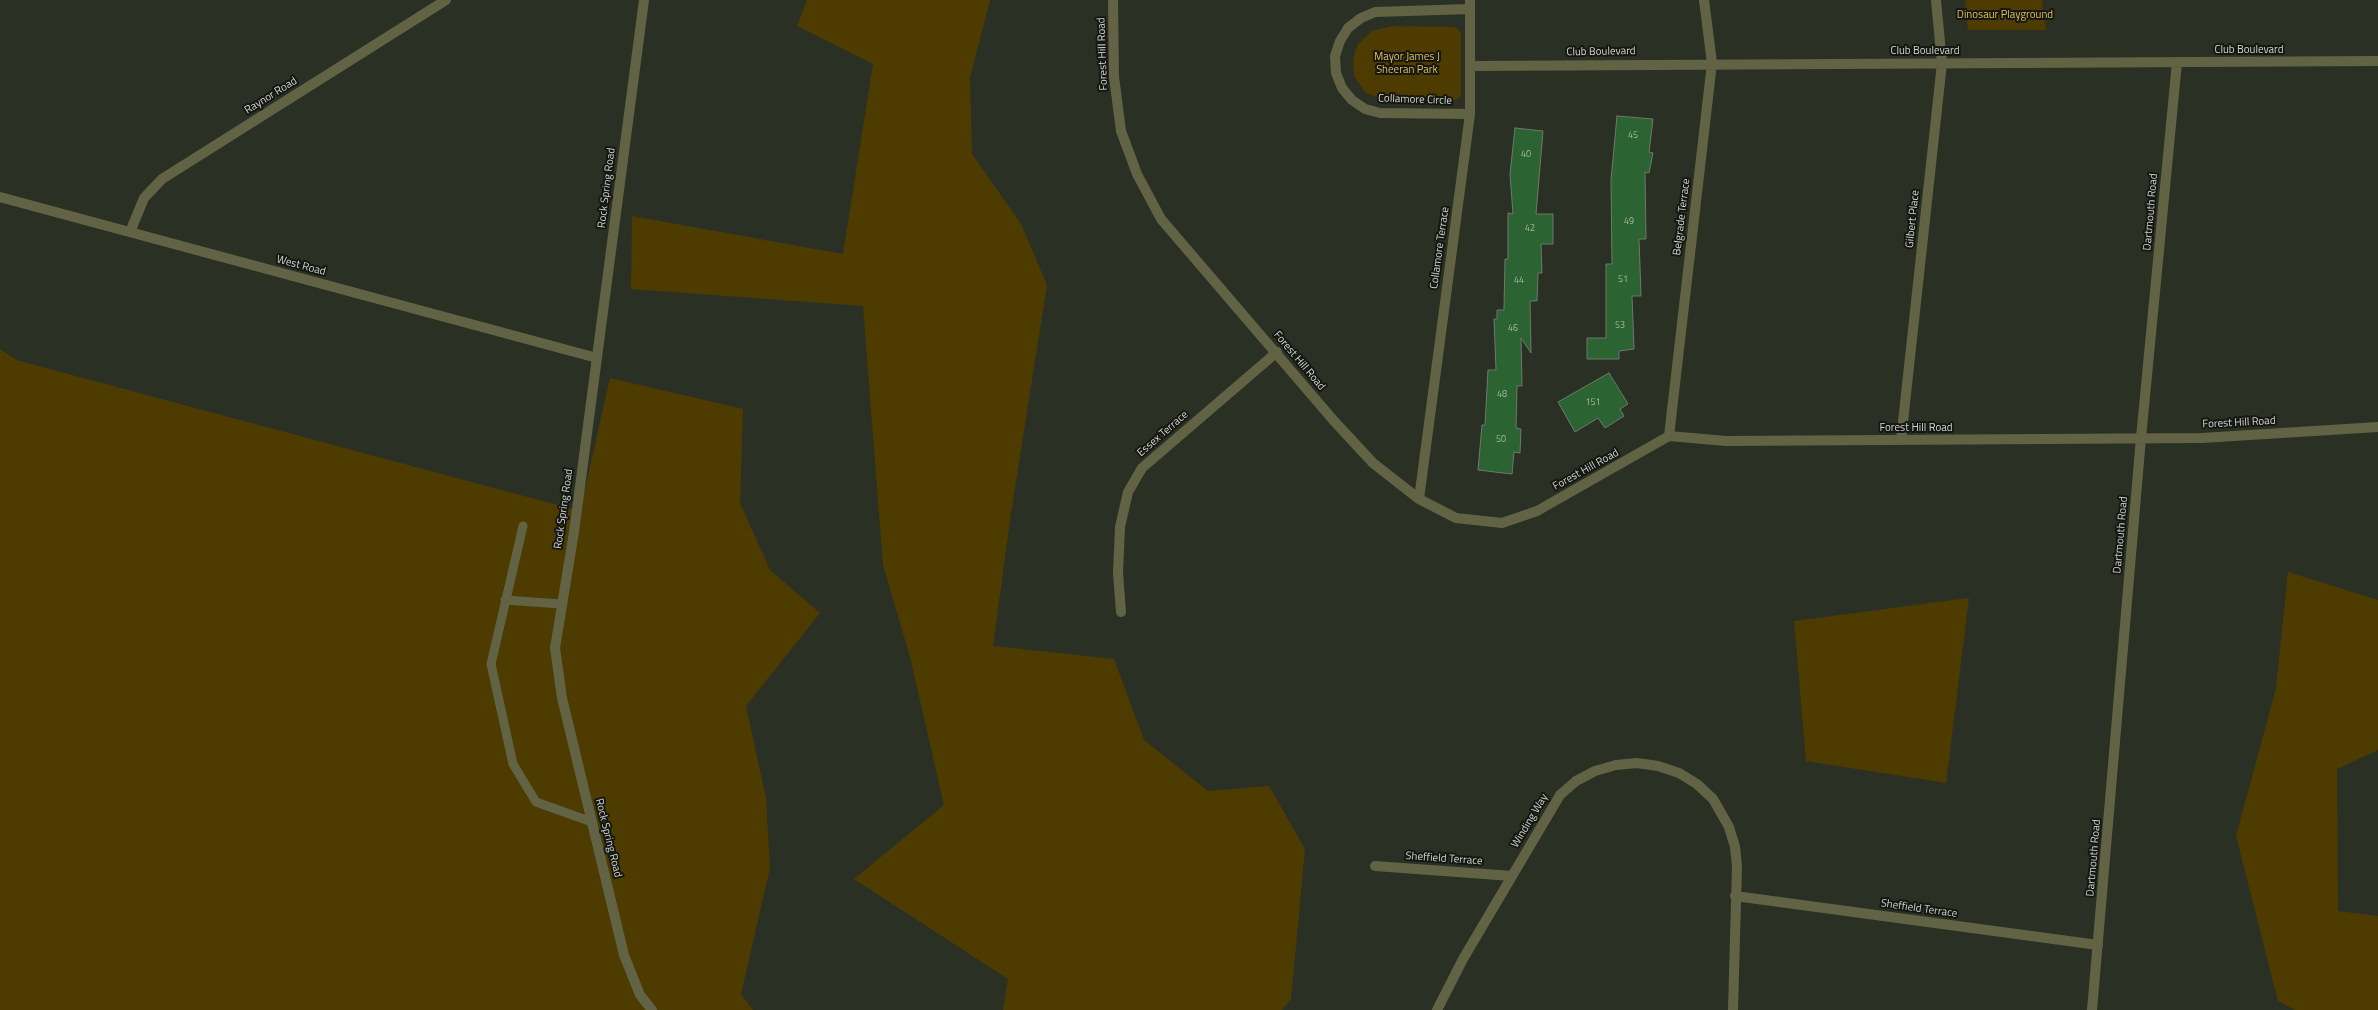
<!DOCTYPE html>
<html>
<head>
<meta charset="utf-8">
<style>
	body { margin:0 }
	canvas { display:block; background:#2b3024 }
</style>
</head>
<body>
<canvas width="2378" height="1010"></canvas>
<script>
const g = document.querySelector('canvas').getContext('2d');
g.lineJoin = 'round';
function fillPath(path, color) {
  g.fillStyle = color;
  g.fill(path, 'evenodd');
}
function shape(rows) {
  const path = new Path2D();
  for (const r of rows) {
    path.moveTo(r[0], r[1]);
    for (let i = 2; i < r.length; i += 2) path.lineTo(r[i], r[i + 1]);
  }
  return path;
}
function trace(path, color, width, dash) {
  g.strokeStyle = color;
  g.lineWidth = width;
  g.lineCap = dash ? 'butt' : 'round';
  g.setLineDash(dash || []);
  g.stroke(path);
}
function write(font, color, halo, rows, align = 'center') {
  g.font = font + ' "Titillium Web",sans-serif';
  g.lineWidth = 4;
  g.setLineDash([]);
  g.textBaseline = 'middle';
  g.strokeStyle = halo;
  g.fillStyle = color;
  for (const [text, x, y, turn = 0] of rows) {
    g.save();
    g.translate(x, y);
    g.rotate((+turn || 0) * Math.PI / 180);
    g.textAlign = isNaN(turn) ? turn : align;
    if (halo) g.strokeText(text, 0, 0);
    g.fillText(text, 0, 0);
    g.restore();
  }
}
const green = shape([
	[807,0,990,0,970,78,972,154,1021,224,1047,285,1011,513,993,646,1114,659,1144,740,1208,791,1269,786,1305,849,1291,999,1282,1010,1003,1010,1008,979,854,879,944,805,910,657,883,565,863,306,631,289,632,216,843,254,873,64,797,26],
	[1965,0,2042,0,2046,30,1968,30],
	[1392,26,1456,27,1461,33,1461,96,1455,100,1384,101,1365,92,1354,76,1353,61,1355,52,1358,44,1372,31],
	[0,349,16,360,580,511,610,378,743,409,740,503,770,570,820,613,746,706,766,798,770,868,741,994,753,1010,0,1010],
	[2288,572,2378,600,2378,750,2337,769,2338,911,2378,916,2378,1010,2295,1010,2278,1001,2236,836,2276,688],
	[1969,598,1946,783,1806,761,1794,621]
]);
const building = shape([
	[1617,116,1653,119,1649,152,1653,153,1649,173,1645,172,1646,239,1639,239,1641,296,1632,296,1634,349,1619,351,1619,359,1587,359,1587,338,1606,338,1606,264,1612,264,1611,180,1617,116],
	[1515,128,1543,131,1536,214,1553,214,1553,244,1541,244,1542,273,1538,273,1537,301,1530,301,1531,353,1521,338,1522,386,1517,386,1516,428,1521,429,1520,453,1514,452,1512,474,1478,470,1482,425,1485,425,1488,370,1496,370,1494,319,1497,319,1497,310,1504,310,1505,259,1508,259,1508,213,1513,214,1510,174,1515,128],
	[1609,373,1628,404,1620,409,1624,416,1605,428,1598,418,1575,432,1558,402,1609,373]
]);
const service = shape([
	[523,526,491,664,513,764,536,802,592,822],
	[505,600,561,604]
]);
const minor = shape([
	[644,0,574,532,555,648,562,698,624,955,640,995,652,1010],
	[1113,0,1114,77,1121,131,1137,174,1161,219,1334,421,1373,463,1419,499,1456,518,1502,523,1537,511,1669,436,1726,441,2202,438,2378,427],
	[1472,66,2378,61],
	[1470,114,1380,113,1365,109,1352,100,1342,88,1336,73,1335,56,1340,41,1348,28,1361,18,1375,12,1470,9],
	[0,197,597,358],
	[130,232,144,198,162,179,446,0],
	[1669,436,1712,63,1704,0],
	[1901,440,1942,63,1936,0],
	[1419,499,1470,114,1470,0],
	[1121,612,1118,573,1120,527,1128,492,1142,468,1277,352],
	[1375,866,1512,876],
	[1735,896,2098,945],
	[1437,1010,1463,959,1560,795,1576,781,1595,771,1616,765,1637,763,1658,766,1679,773,1697,784,1713,799,1729,827,1735,847,1737,866,1733,1010],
	[2092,1010,2141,438,2177,62]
]);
const numberNames = [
	["45",1633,136],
	["40",1526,155],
	["49",1629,222],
	["42",1530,229],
	["51",1623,280],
	["44",1519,281],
	["53",1620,326],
	["46",1513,329],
	["48",1502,395],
	["151",1593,403],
	["50",1501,440]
];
const parkNames = [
	["Dinosaur Playground",2005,15],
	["Mayor James J",1407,57],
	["Sheeran Park",1407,70]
];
const streetNames = [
	["Club Boulevard",2249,50],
	["Club Boulevard",1925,51],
	["Club Boulevard",1601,52,-1],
	["Forest Hill Road",1103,54,-92],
	["Raynor Road",271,96,-32],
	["Collamore Circle",1415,100,2],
	["Rock Spring Road",607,188,-83],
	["Dartmouth Road",2151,212,-85],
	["Belgrade Terrace",1682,217,-83],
	["Gilbert Place",1913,219,-84],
	["Collamore Terrace",1440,248,-82],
	["West Road",301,266,15],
	["Forest Hill Road",1299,361,50],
	["Forest Hill Road",2239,423,-3],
	["Forest Hill Road",1916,428],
	["Essex Terrace",1163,434,-41],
	["Forest Hill Road",1586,470,-29],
	["Rock Spring Road",564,509,-82],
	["Dartmouth Road",2121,535,-85],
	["Winding Way",1530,821,-59],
	["Rock Spring Road",608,838,76],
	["Dartmouth Road",2094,858,-85],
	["Sheffield Terrace",1444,859,4],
	["Sheffield Terrace",1919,909,8]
];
fillPath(green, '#4d3b00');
fillPath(building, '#2b6332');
trace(building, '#6d796d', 1);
trace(service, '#626345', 9);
trace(minor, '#626345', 10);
write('9px', '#a8b9a7', null, numberNames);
write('11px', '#e3bf58', '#151712', parkNames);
write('11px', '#d2d6ce', '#151712', streetNames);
</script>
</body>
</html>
